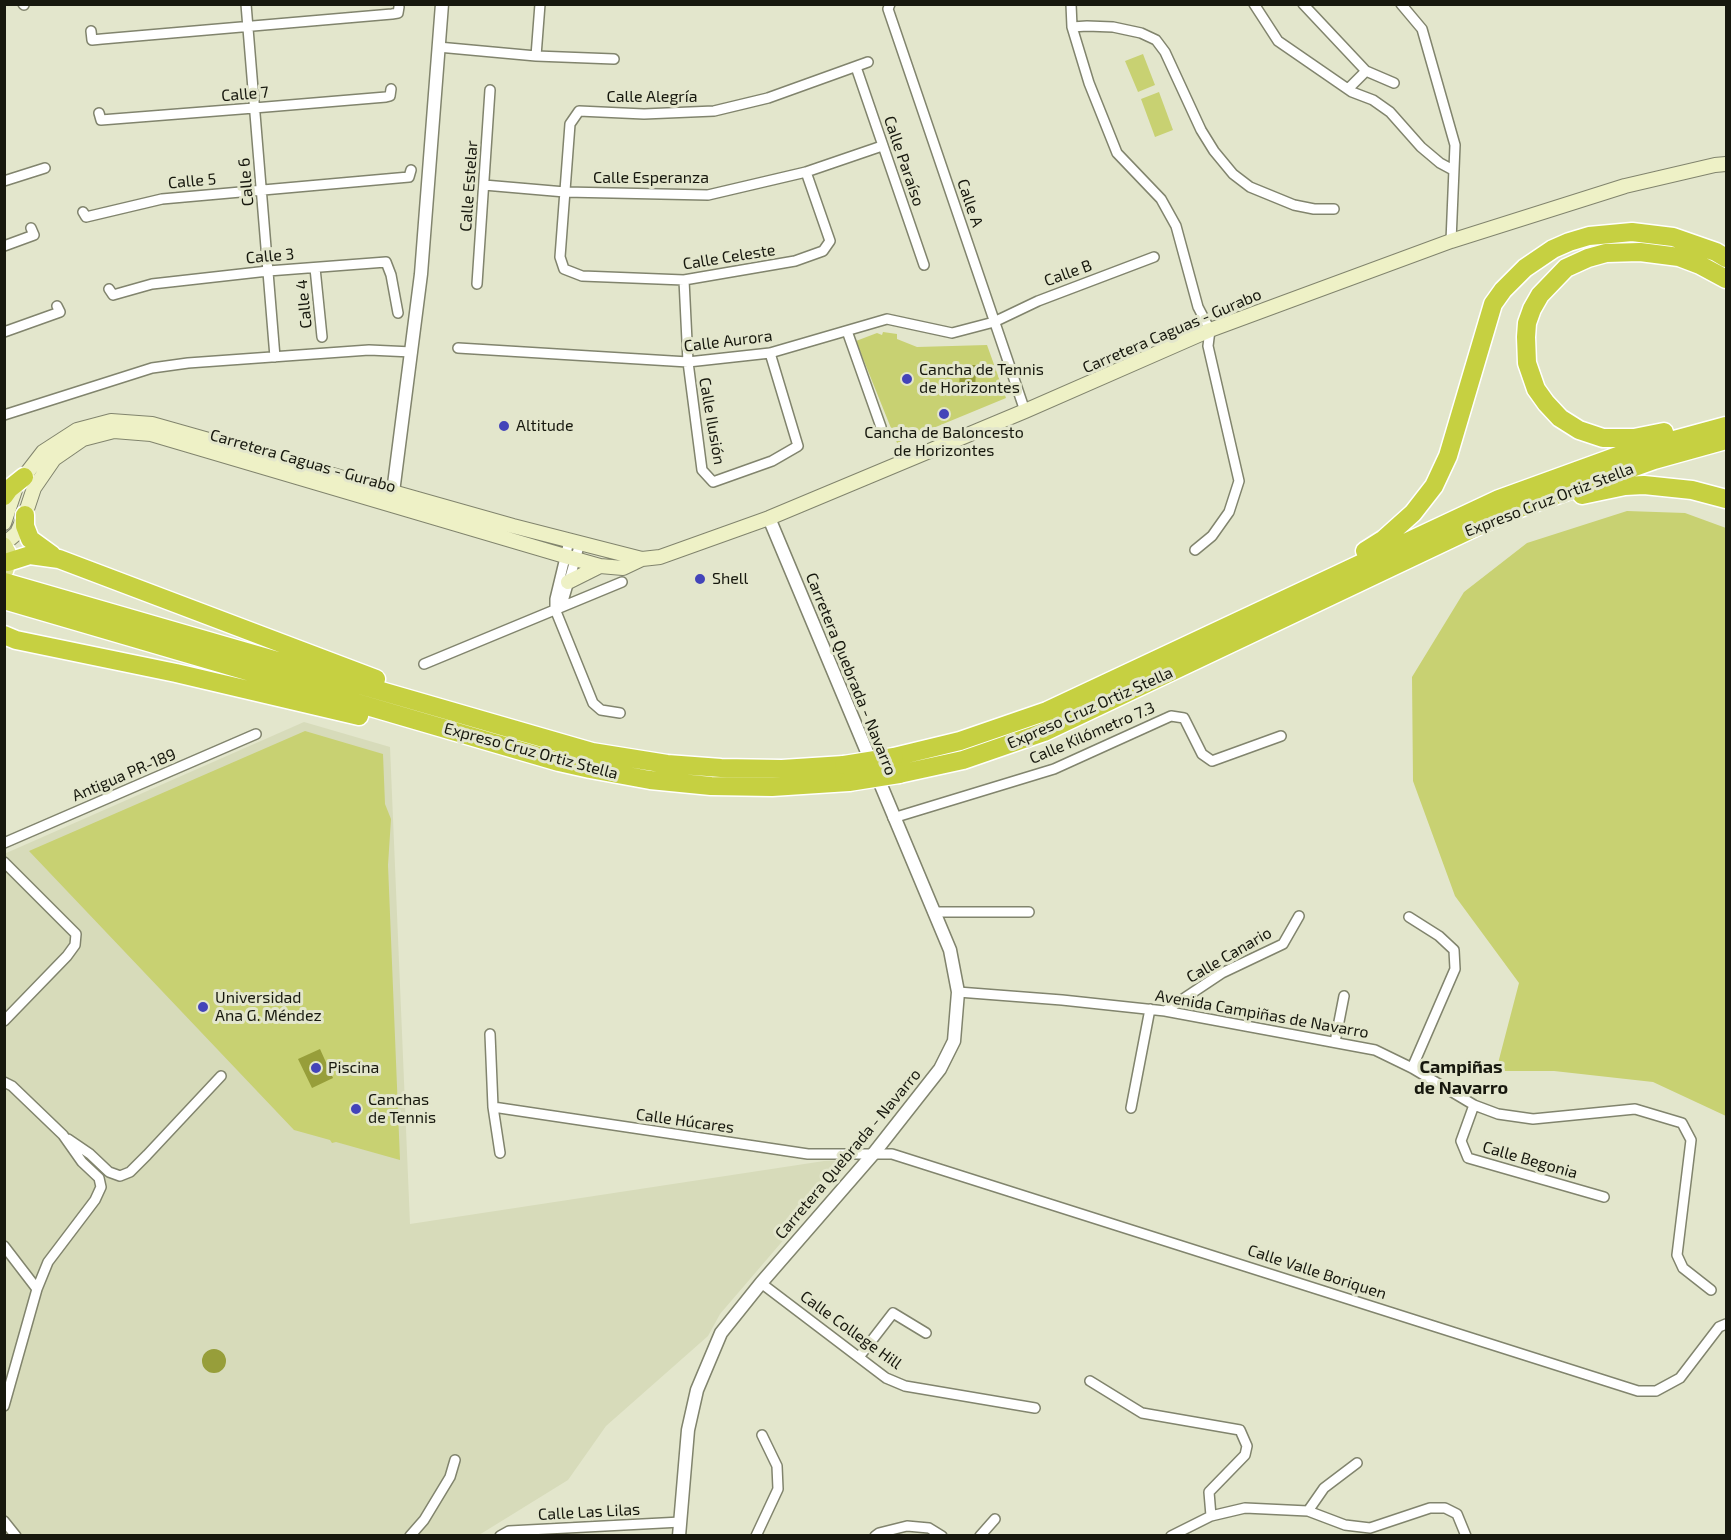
<!DOCTYPE html>
<html>
<head>
<meta charset="utf-8">
<style>
	body { margin:0 }
	#map { position:relative; width:1731px; height:1540px; overflow:hidden; background:#e3e6cc; font-family:"Exo 2",sans-serif }
	canvas { display:block }
	.frame { position:absolute; inset:0; border:6px solid #17180e; pointer-events:none }
</style>
</head>
<body>
<div id="map">
<canvas width="1731" height="1540"></canvas>
<div class="frame"></div>
</div>
<script>
const g = document.querySelector('canvas').getContext('2d');
g.lineJoin = 'round';
function fillPath(path, color) {
  g.fillStyle = color;
  g.fill(path, 'evenodd');
}
function shape(rows) {
  const path = new Path2D();
  for (const r of rows) {
    if (r.length === 3) {
      path.moveTo(r[0] + r[2], r[1]);
      path.arc(r[0], r[1], r[2], 0, 2 * Math.PI);
      continue;
    }
    path.moveTo(r[0], r[1]);
    for (let i = 2; i < r.length; i += 2) path.lineTo(r[i], r[i + 1]);
  }
  return path;
}
function trace(path, color, width, dash) {
  g.strokeStyle = color;
  g.lineWidth = width;
  g.lineCap = dash ? 'butt' : 'round';
  g.setLineDash(dash || []);
  g.stroke(path);
}
function write(font, color, halo, rows, align = 'center') {
  g.font = font + ' "Exo 2",sans-serif';
  g.lineWidth = 6;
  g.setLineDash([]);
  g.textBaseline = 'middle';
  g.strokeStyle = halo;
  g.fillStyle = color;
  for (const [text, x, y, turn = 0] of rows) {
    g.save();
    g.translate(x, y);
    g.rotate((+turn || 0) * Math.PI / 180);
    g.textAlign = isNaN(turn) ? turn : align;
    if (halo) g.strokeText(text, 0, 0);
    g.fillText(text, 0, 0);
    g.restore();
  }
}
const built = shape([
	[304,722,390,747,410,1224,824,1161,852,1160,720,1314,708,1336,606,1426,568,1480,479,1535,5,1535,4,854]
]);
const green = shape([
	[1143,54,1155,85,1138,92,1125,61],
	[1159,92,1173,130,1155,137,1141,99],
	[883,332,897,334,897,339,917,347,987,345,1006,398,897,443,856,341,877,333,882,335],
	[1627,511,1685,513,1726,528,1726,1116,1653,1082,1554,1071,1496,1071,1519,983,1455,896,1413,781,1412,677,1464,592,1527,543],
	[305,731,383,754,385,804,391,819,388,865,400,1160,336,1142,332,1143,330,1140,294,1130,29,851]
]);
const water = shape([
	[960,365,976,365,975,395,959,394],
	[320,1049,333,1078,312,1088,298,1059],
	[214,1361,12]
]);
const minor = shape([
	[23,4,24,5],
	[246,4,275,357],
	[890,4,888,9,1025,411],
	[1071,4,1072,27,1089,83,1117,153,1161,199,1176,226,1198,307,1210,330,1208,346,1239,481,1229,512,1212,536,1195,550],
	[1254,4,1278,41,1352,92,1373,100,1390,112,1421,147,1440,163,1453,170],
	[1303,4,1366,71,1394,83],
	[1401,4,1422,29,1455,145,1451,241],
	[1072,27,1087,26,1113,27,1141,33,1156,40,1165,52,1201,130,1214,151,1233,174,1250,187,1294,205,1314,209,1334,209],
	[91,31,92,40,102,39,392,14,398,13,399,7],
	[438,47,536,56,614,59],
	[536,56,540,4],
	[856,67,924,265],
	[1348,89,1366,71],
	[99,113,101,120,254,108,386,97,390,96,391,89],
	[806,172,830,241,823,251,795,261,684,280,582,276,564,269,560,257,570,124,579,111,644,114,714,111,768,98,868,62],
	[4,181,45,168],
	[484,185,565,192,708,195,806,172,882,146],
	[83,212,86,217,162,199,409,177,411,170],
	[4,246,34,235,31,228],
	[315,268,322,337],
	[684,280,688,362,702,470,713,482,772,461,798,446,770,353],
	[477,284,490,90],
	[109,289,113,295,152,284,268,271,386,262,391,275,398,313],
	[847,331,881,427],
	[4,332,60,312,57,306],
	[458,348,688,362,770,353,887,319,952,333,994,322,1038,301,1154,257],
	[4,415,152,368,188,363,369,350,412,352],
	[569,541,555,599,555,609,564,598,580,543],
	[555,609,593,703,601,710,620,713],
	[424,664,622,582],
	[893,818,1054,769,1171,716,1184,718,1202,754,1212,761,1281,736],
	[4,843,256,734],
	[4,862,76,934,75,945,67,956,4,1021],
	[933,912,1029,912],
	[1409,917,1439,936,1454,950,1455,969,1412,1068],
	[958,992,1062,1000,1165,1011,1375,1050,1412,1068,1474,1105,1498,1114,1533,1119,1635,1109,1682,1123,1691,1140,1677,1255,1683,1268,1711,1290],
	[1165,1011,1222,973,1283,944,1299,916],
	[490,1034,493,1107,500,1153],
	[1335,1042,1344,996],
	[4,1082,12,1086,63,1135,82,1162,99,1178,101,1187,95,1200,48,1262,37,1289],
	[1474,1105,1461,1141,1468,1158,1604,1197],
	[493,1107,808,1154,892,1154,1638,1391,1656,1391,1680,1378,1719,1327,1726,1324],
	[1131,1108,1150,1009],
	[68,1139,90,1154,109,1172,120,1176,130,1172,147,1155,221,1076],
	[4,1246,37,1289,4,1406],
	[761,1283,886,1378,905,1386,1035,1408],
	[859,1357,893,1313,926,1333],
	[1090,1381,1142,1413,1240,1430,1247,1446,1245,1455,1209,1492,1211,1516],
	[1308,1511,1324,1488,1357,1463],
	[4,1521,16,1536],
	[410,1536,424,1520,450,1477,455,1460],
	[500,1536,509,1531,681,1522],
	[756,1536,778,1489,777,1466,762,1435],
	[875,1536,879,1533,907,1526,929,1528,942,1536],
	[980,1536,995,1519],
	[1171,1536,1211,1516,1245,1508,1308,1511,1345,1525,1370,1528,1430,1508,1445,1508,1457,1514,1466,1536]
]);
const tertiary = shape([
	[392,500,421,274,442,4],
	[679,1536,688,1430,697,1390,721,1333,761,1283,874,1153,940,1069,954,1041,958,992,950,950,769,518]
]);
const secondary = shape([
	[4,523,16,487,43,452,77,430,111,421,152,424,513,526,642,559],
	[4,544,17,533,25,515,34,488,54,459,83,439,114,431,151,434,575,559,600,566,623,568,642,559,660,557,769,518,1025,411,1210,330,1283,303,1451,241,1625,186,1715,165,1726,164],
	[568,582,600,566]
]);
const primary = shape([
	[4,545,8,552,6,570]
]);
const motorway = shape([
	[1664,432,1634,438,1603,438,1579,430,1560,418,1546,403,1536,389,1527,363,1526,337,1527,323,1532,309,1540,295,1566,268,1588,258,1606,253,1640,252,1679,257,1700,265,1726,279],
	[1582,495,1625,486,1644,485,1692,490,1726,499],
	[4,496,9,489,24,477],
	[25,515,25,526,30,539,52,555],
	[1365,551,1384,539,1413,513,1434,486,1448,456,1493,304,1503,290,1525,268,1553,249,1569,242,1589,236,1632,232,1673,237,1716,252,1726,258],
	[8,562,30,555,59,559,376,679],
	[4,582,592,752,667,764,721,768,782,769,844,765],
	[4,600,559,762,590,769,650,780,711,786,772,787,849,782],
	[4,635,16,640,176,673,359,716],
	[894,757,960,741,1047,711,1499,499,1623,454,1726,426],
	[899,774,963,760,1044,732,1503,514,1654,460,1726,440]
]);
const motorwayBridge = shape([
	[844,765,894,757],
	[849,782,899,774]
]);
const markers = [
	[907,379,6,"#4344b9"],
	[944,414,6,"#4344b9"],
	[504,426,6,"#4344b9"],
	[700,579,6,"#4344b9"],
	[203,1007,6,"#4344b9"],
	[316,1068,6,"#4344b9"],
	[356,1109,6,"#4344b9"]
];
const streetNames = [
	["Calle 7",245,94,-5],
	["Calle Alegría",652,97],
	["Calle Paraíso",904,161,71],
	["Calle Esperanza",651,178],
	["Calle 5",192,181,-5],
	["Calle 6",246,182,-95],
	["Calle Estelar",469,186,-86],
	["Calle A",970,203,71],
	["Calle 3",270,256,-5],
	["Calle Celeste",729,257,-9],
	["Calle B",1068,273,-20],
	["Calle 4",304,304,-96],
	["Carretera Caguas - Gurabo",1172,331,-23],
	["Calle Aurora",728,341,-7],
	["Calle Ilusión",712,421,80],
	["Carretera Caguas - Gurabo",303,461,16],
	["Expreso Cruz Ortiz Stella",1549,500,-21],
	["Carretera Quebrada - Navarro",851,674,68],
	["Expreso Cruz Ortiz Stella",1090,708,-24],
	["Calle Kilómetro 7.3",1092,733,-23],
	["Expreso Cruz Ortiz Stella",531,751,15],
	["Antigua PR-189",124,775,-23],
	["Calle Canario",1229,955,-30],
	["Avenida Campiñas de Navarro",1262,1014,10],
	["Calle Húcares",685,1121,8],
	["Carretera Quebrada - Navarro",848,1154,-50],
	["Calle Begonia",1530,1160,16],
	["Calle Valle Boriquen",1317,1272,18],
	["Calle College Hill",851,1330,36],
	["Calle Las Lilas",589,1512,-3]
];
const poiNames = [
	["Cancha de Tennis",919,370],
	["de Horizontes",919,388],
	["Altitude",516,426],
	["Cancha de Baloncesto",944,433,"center"],
	["de Horizontes",944,451,"center"],
	["Shell",712,579],
	["Universidad",215,998],
	["Ana G. Méndez",215,1016],
	["Piscina",328,1068],
	["Canchas",368,1100],
	["de Tennis",368,1118]
];
const neighbourhoodNames = [
	["Campiñas",1461,1067],
	["de Navarro",1461,1088]
];
fillPath(built, '#d7dbba');
fillPath(green, '#c8d172');
fillPath(water, '#979e3a');
trace(minor, '#81846d', 12);
trace(tertiary, '#81846d', 15);
trace(secondary, '#81846d', 16);
trace(primary, '#fff', 18);
trace(motorway, '#fff', 21);
trace(minor, '#fff', 9);
trace(tertiary, '#fff', 12);
trace(secondary, '#eef1c6', 14);
trace(primary, '#dde38d', 15);
trace(motorway, '#c6d041', 18);
trace(motorwayBridge, '#fff', 21, []);
trace(motorwayBridge, '#c6d041', 18);
for (const [x, y, r, color] of markers) {
  const dot = new Path2D();
  dot.arc(x, y, r, 0, 2 * Math.PI);
  g.fillStyle = color;
  g.fill(dot);
  trace(dot, '#e3e6cc', 2);
}
write('16px', '#17180e', '#e3e6cc', streetNames);
write('16px', '#17180e', '#e3e6cc', poiNames, 'left');
write('bold 18px', '#17180e', '#e3e6cc', neighbourhoodNames);
</script>
</body>
</html>
